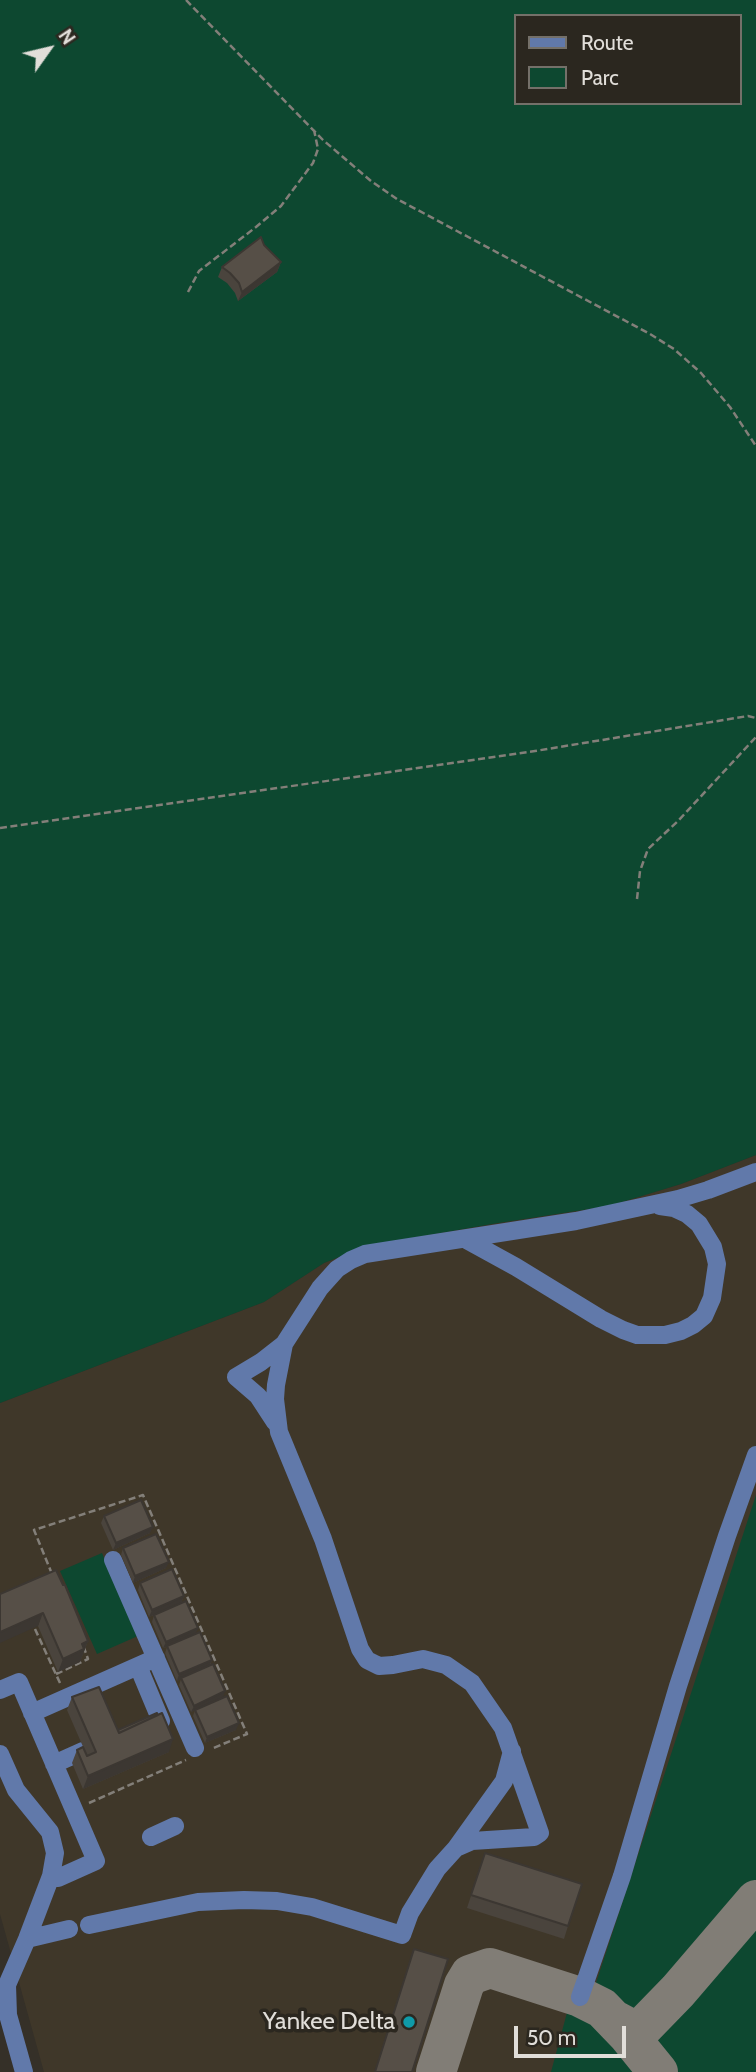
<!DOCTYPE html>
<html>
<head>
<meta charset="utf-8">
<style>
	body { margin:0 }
	#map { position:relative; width:756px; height:2072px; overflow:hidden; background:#353028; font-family:Cabin,sans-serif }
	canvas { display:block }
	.legend { position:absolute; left:514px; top:14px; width:228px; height:91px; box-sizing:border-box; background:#2b271f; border:2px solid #747069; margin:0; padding:9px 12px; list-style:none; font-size:21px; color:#e1ded9 }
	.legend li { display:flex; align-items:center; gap:14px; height:35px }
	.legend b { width:35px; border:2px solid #747069 }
	.north { position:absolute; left:14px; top:14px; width:70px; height:70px; -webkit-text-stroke:5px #2b271f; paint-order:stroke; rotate:56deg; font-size:19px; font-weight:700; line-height:28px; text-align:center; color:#e1ded9 }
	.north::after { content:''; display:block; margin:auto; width:24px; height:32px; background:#e1ded9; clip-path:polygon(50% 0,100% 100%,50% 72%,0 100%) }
	.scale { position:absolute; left:514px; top:2026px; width:112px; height:32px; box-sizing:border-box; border:4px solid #e1ded9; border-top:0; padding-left:9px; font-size:21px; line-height:24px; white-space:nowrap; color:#e1ded9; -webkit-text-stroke:5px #2b271f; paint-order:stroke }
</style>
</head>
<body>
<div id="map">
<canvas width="756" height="2072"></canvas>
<ul class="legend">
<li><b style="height:9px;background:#6179aa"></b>Route</li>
<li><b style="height:19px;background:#0d4830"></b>Parc</li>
</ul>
<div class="north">N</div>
<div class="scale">50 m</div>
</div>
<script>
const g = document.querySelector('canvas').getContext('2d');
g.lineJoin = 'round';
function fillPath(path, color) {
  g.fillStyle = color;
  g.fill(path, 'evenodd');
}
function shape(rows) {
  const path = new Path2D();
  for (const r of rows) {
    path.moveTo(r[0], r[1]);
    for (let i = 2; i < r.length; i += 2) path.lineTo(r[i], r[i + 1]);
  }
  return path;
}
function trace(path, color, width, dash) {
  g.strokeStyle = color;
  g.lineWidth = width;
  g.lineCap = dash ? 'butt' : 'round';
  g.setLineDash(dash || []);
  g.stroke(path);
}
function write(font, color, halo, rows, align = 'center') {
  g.font = font + ' Cabin,sans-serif';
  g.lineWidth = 7;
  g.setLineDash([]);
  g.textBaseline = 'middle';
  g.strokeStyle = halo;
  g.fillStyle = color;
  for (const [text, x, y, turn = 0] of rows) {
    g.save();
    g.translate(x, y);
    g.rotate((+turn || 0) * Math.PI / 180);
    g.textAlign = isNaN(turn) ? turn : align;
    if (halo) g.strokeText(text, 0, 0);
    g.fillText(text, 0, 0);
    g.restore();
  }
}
const built = shape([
	[756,1155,756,2072,44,2072,0,1914,0,1403,264,1302,324,1263,367,1246,492,1224,609,1206,681,1184]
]);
const green = shape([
	[0,0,756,0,756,1155,681,1184,609,1206,492,1224,367,1246,324,1263,264,1302,0,1403],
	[516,16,740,16,740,103,516,103],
	[756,1495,756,2072,676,2072,643,2027,622,2005,594,1989],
	[102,1553,138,1636,97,1654,60,1571],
	[568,2009,595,2021,613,2037,643,2072,551,2072]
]);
const taxiway = shape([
	[614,2020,629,2028,643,2027,678,1991,756,1900],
	[436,2072,464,1985,470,1975,490,1968,580,1997,602,2008,628,2035,658,2072]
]);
const path = shape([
	[186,0,323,140,371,181,397,199,650,334,674,349,701,373,730,407,756,446],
	[188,292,199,271,256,227,281,206,313,163,318,149,314,130],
	[0,828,535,751,748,716,756,718],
	[637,899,640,871,648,849,678,821,756,737],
	[52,1574,34,1530,143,1495,247,1734,211,1749],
	[35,1629,60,1683],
	[56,1674,88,1659,84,1648],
	[89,1803,186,1760]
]);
const minor = shape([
	[465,1239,516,1267,601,1319,623,1330,637,1335,665,1335,681,1331,693,1325,704,1316,712,1298,717,1264,713,1247,699,1224,687,1214,674,1208,660,1206],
	[275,1422,258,1396,236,1377,261,1362,284,1344,320,1288,337,1269,351,1260,365,1254,576,1221,678,1199,708,1190,756,1172],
	[113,1560,195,1748],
	[138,1666,161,1721],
	[0,1690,19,1682,96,1861,58,1878,51,1876],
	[32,1713,156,1658],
	[0,1754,16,1790,50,1832,55,1853,51,1876,27,1939,7,1985,8,2015,24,2072],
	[54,1764,83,1751],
	[151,1837,175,1826],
	[456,1848,504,1781,512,1751],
	[89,1925,198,1902,244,1900,277,1901,312,1907,402,1935,410,1913,437,1869,456,1848,472,1841,534,1837,540,1833,503,1728,472,1683,446,1665,423,1659,393,1665,379,1666,367,1660,360,1649,323,1539,279,1432,275,1399,276,1385,284,1344],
	[27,1939,69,1929],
	[580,1997,622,1876,678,1686,727,1536,756,1455]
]);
const wall = shape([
	[264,245,281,262,277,272,238,301,235,293,227,283,218,277,222,267],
	[104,1516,150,1533,113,1550,101,1523],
	[123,1548,166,1568,133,1583,121,1555],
	[56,1570,88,1641,80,1662,58,1672,38,1626],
	[140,1583,184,1596,181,1603,195,1634,212,1660,210,1666,236,1730,205,1743,193,1716,195,1710,191,1712,179,1685,181,1679,177,1681,165,1653,167,1647,163,1648,152,1622,154,1615,162,1612,149,1617,138,1590],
	[72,1697,118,1730,169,1752,83,1789,72,1763,77,1750,84,1749,67,1710],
	[485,1853,568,1926,564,1939,467,1908]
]);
const shadedWall = shape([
	[281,262,277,272,238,301,242,292],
	[153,1527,150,1533,113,1550,116,1543],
	[169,1562,166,1568,133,1583,135,1576],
	[184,1596,181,1603,149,1617,152,1610],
	[43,1613,38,1626,0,1643,0,1632],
	[198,1628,195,1635,163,1648,166,1642],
	[88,1641,80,1662,58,1672,63,1659,82,1644],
	[212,1660,209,1667,177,1681,179,1674],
	[225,1691,223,1698,191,1712,194,1706],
	[239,1723,236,1730,205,1743,207,1737],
	[173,1739,169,1752,83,1789,88,1776]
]);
const building = shape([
	[261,237,264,245,281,262,242,292,239,283,230,273,222,267,261,237],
	[141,1500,153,1527,116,1543,104,1516,141,1500],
	[156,1534,169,1562,135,1576,123,1548,156,1534],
	[172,1569,184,1596,152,1610,140,1583,172,1569],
	[56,1570,63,1585,65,1585,88,1641,82,1644,84,1649,63,1659,43,1613,0,1632,0,1594,56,1570],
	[186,1601,198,1628,166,1642,154,1615,186,1601],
	[200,1632,212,1660,179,1674,167,1646,200,1632],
	[213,1664,225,1691,194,1706,181,1678,213,1664],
	[99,1687,119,1733,162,1713,173,1739,88,1776,77,1750,83,1747,87,1756,96,1752,72,1697,99,1687],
	[227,1696,239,1723,207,1737,195,1710,227,1696],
	[157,1713,158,1715,119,1733,118,1730,157,1713],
	[485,1853,582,1884,568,1926,471,1895,485,1853],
	[414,1949,448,1959,412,2072,375,2072,414,1949]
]);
const markers = [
	[409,2022,7,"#0f9aa8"]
];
const poiNames = [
	["Yankee Delta",395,2022]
];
fillPath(built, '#3f3729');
fillPath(green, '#0d4830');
trace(taxiway, '#817d76', 40);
trace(path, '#837f79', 2.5, [7, 3.5]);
trace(minor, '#6179aa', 18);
fillPath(wall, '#4a443d');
fillPath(shadedWall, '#3c3732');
fillPath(building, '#564f47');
trace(building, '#3c3732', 2);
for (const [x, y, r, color] of markers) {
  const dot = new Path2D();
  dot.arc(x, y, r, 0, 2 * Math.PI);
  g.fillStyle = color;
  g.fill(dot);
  trace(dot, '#2b271f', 2.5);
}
write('24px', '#e1ded9', '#2b271f', poiNames, 'right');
</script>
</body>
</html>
